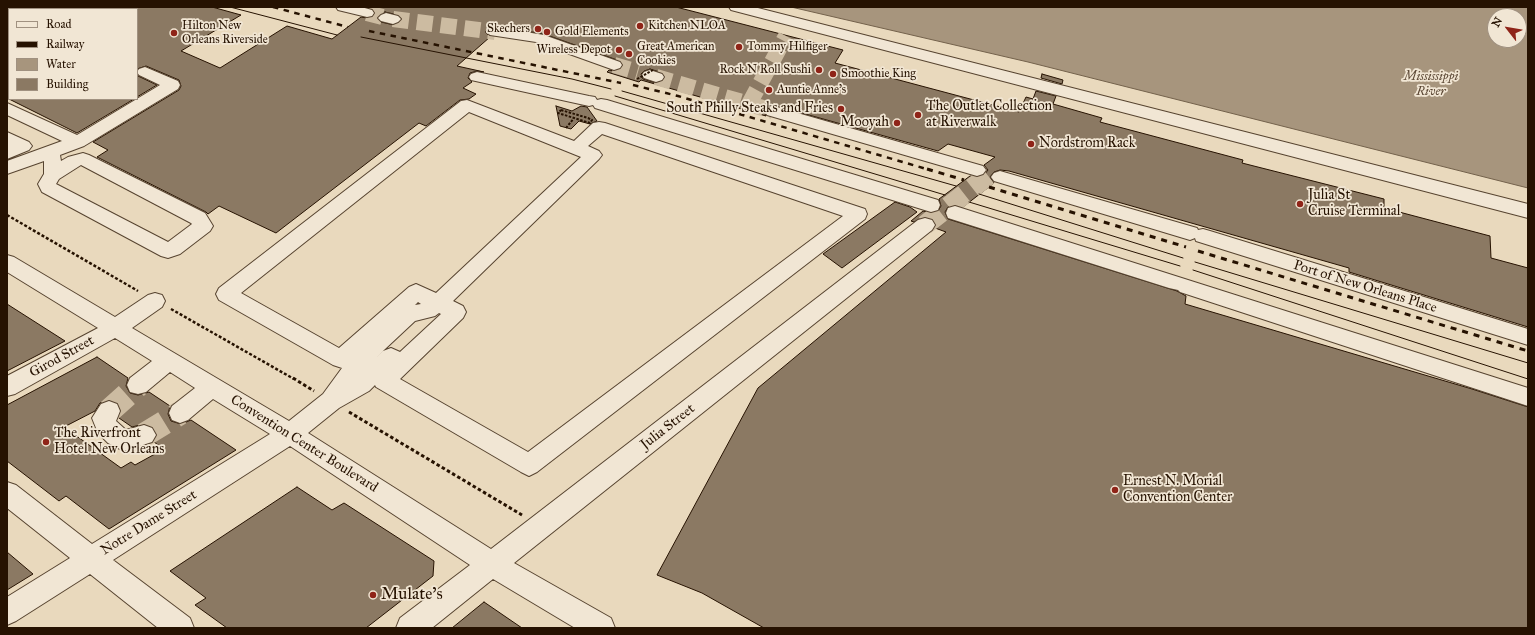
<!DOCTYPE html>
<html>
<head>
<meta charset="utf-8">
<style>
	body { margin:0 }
	#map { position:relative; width:1535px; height:635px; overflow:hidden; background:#e9d9bd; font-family:"IM FELL Great Primer",serif }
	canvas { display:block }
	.frame { position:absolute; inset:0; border:8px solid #261201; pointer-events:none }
	.legend { position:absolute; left:8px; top:8px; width:130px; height:92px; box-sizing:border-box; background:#f1e6d4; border:1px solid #a09180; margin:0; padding:5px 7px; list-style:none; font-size:12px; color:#261201 }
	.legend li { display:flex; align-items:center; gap:8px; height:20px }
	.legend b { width:20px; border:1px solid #a09180 }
	.north { position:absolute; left:1487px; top:8px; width:40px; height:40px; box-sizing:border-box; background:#f1e6d4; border:1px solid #a09180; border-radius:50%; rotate:301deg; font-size:11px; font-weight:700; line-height:16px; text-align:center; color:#261201 }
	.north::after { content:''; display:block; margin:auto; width:14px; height:18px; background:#8f2418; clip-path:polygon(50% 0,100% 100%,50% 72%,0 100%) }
</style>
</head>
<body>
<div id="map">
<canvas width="1535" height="635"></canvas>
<div class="frame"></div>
<ul class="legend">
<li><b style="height:5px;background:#f1e6d4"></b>Road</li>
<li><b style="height:5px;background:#261201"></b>Railway</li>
<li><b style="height:11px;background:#a7957d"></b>Water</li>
<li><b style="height:11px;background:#8b7963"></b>Building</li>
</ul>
<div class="north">N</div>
</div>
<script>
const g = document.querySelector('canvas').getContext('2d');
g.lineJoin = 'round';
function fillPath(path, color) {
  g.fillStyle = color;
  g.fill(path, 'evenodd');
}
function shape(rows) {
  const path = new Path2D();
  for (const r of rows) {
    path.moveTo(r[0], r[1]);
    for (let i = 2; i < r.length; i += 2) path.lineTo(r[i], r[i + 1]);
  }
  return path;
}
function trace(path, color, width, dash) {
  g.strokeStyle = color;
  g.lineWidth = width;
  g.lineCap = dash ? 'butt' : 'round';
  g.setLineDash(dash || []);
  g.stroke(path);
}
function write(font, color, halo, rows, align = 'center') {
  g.font = font + ' "IM FELL Great Primer",serif';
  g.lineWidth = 3.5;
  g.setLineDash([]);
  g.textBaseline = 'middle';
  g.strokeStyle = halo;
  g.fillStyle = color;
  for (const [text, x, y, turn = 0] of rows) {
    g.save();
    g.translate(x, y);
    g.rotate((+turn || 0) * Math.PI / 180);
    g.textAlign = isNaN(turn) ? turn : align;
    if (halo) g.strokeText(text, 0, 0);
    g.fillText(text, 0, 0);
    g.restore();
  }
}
const water = shape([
	[791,7,1528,7,1528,188,1028,62,791,7],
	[1495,16,1519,16,1519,40,1495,40,1495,16]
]);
const building = shape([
	[137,7,212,7,241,15,181,51,220,68,287,26,332,39,361,17,367,18,373,17,375,12,372,9,374,7,676,7,843,50,835,63,1019,112,1026,97,1033,99,1036,91,1056,96,1053,104,1102,118,1100,122,1243,160,1242,163,1384,199,1384,208,1490,236,1491,258,1528,268,1528,327,1349,272,1349,268,1009,171,1000,170,994,172,990,177,994,183,963,207,955,205,948,207,945,212,948,219,1177,291,1186,296,1185,304,1472,389,1528,407,1528,628,764,628,702,593,657,575,758,388,946,232,935,228,936,224,932,219,925,217,914,222,911,221,923,211,931,213,938,211,941,206,939,199,970,176,977,177,984,175,988,170,984,165,995,157,948,144,938,151,773,105,766,106,764,112,766,116,641,80,639,82,607,72,609,70,614,71,620,69,623,64,620,61,544,34,495,26,486,31,486,33,490,37,457,66,484,72,477,71,470,73,468,78,472,82,463,88,476,94,469,99,460,100,426,126,419,123,276,233,219,206,208,214,206,212,97,157,108,150,93,142,179,90,181,86,179,80,146,66,137,69,137,7],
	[385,12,398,15,402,20,394,25,381,22,377,17,385,12],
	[650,69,663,73,665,76,663,81,656,83,643,79,641,74,644,71,650,69],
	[1042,74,1063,80,1062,84,1041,78,1042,74],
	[137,75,138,76,157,85,137,97,137,75],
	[9,99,134,99,77,133,9,99],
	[556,106,572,111,581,106,587,107,597,121,590,124,579,121,571,129,560,126,556,106],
	[895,202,910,207,917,212,842,268,823,254,895,202],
	[7,304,65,341,7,371,7,304],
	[97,357,128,378,126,386,130,393,138,395,149,392,170,406,168,414,171,421,181,424,191,420,236,450,109,529,66,496,59,501,7,461,7,405,97,357],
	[110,400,118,403,121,410,119,418,132,427,144,424,153,427,157,434,154,442,164,449,135,465,131,462,121,468,64,427,95,411,100,403,110,400],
	[297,487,332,510,344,503,434,561,433,576,366,628,227,628,195,605,206,598,170,571,297,487],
	[7,552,33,574,7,590,7,552],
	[484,602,522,628,452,628,484,602]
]);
const minorTunnelFar2 = shape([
	[367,13,386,18],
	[393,19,495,32],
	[614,65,638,72],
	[656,77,773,111],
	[749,104,786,36]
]);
const minorTunnelFar1 = shape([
	[925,225,990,174]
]);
const minorTunnel = shape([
	[109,411,138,385],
	[144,435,180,413]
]);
const pathFar2 = shape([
	[561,110,588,118,592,120,590,123,558,113,561,110],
	[566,128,574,118]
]);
const pathFar1 = shape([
	[7,215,138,291],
	[171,309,294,379]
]);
const path = shape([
	[293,378,314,391],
	[349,412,522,515]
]);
const minor = shape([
	[7,7,14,7,16,9,9,9,9,14,7,14,7,7],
	[24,7,46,7,45,9,23,9,24,7],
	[336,7,361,7,372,10,374,13,372,16,367,17,338,10,336,7],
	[729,7,754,7,1528,204,1528,218,731,10,729,7],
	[386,13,398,16,401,19,398,22,393,24,381,21,378,18,381,15,386,13],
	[495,27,544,35,620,62,622,65,620,68,614,70,536,42,490,35,487,32,490,29,495,27],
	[145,67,178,81,180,85,178,89,84,146,60,155,61,161,68,157,83,153,89,155,205,213,213,226,210,231,180,254,168,258,161,256,42,192,38,184,44,174,44,161,7,174,7,161,62,141,7,115,7,103,77,135,160,85,139,75,137,72,139,69,145,67],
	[81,165,191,223,192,224,168,242,56,184,59,179,81,165],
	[650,70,662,74,664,77,662,80,656,82,644,78,642,75,644,72,650,70],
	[477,72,589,96,595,97,597,100,601,99,607,100,938,200,940,205,938,210,931,212,595,108,593,105,589,106,471,80,469,77,471,74,477,72],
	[467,100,574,141,593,123,599,122,605,123,865,209,867,214,865,219,537,472,529,476,521,472,376,387,375,385,369,391,339,408,308,433,491,549,918,220,925,218,932,220,935,225,932,230,514,563,611,618,615,628,575,628,493,579,432,628,396,628,400,618,470,565,290,446,113,560,190,618,194,628,158,628,90,574,16,621,7,625,7,597,70,558,7,508,7,482,16,485,92,544,270,434,213,399,188,420,180,423,172,420,169,413,172,406,195,388,170,372,146,392,138,394,130,392,127,385,130,378,152,361,115,338,15,394,7,396,7,376,98,328,7,272,7,255,14,257,115,317,148,295,155,293,162,295,165,301,162,307,132,328,289,421,323,394,342,368,333,365,219,300,216,294,219,288,461,101,467,100],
	[469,112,581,157,436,293,416,284,409,287,339,348,241,293,469,112],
	[602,134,843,216,528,452,400,379,463,318,466,312,463,306,453,301,599,159,602,155,599,151,588,146,602,134],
	[418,302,421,304,415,305,418,302],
	[439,313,441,314,400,352,391,348,383,351,369,364,415,321,435,316,439,313],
	[773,106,983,166,986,170,983,174,977,176,767,115,765,111,767,107,773,106],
	[7,132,29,142,32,146,29,150,7,159,7,132],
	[1000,171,1197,228,1198,230,1203,229,1210,231,1528,329,1528,345,1196,241,1195,238,1190,240,994,181,991,177,994,173,1000,171],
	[955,206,1528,388,1528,406,1180,292,1178,290,1169,288,948,218,946,213,948,208,955,206],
	[109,401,117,404,120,411,116,421,126,430,144,425,152,428,156,435,152,442,124,451,108,443,98,433,92,418,101,404,109,401]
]);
const tram = shape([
	[230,7,337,35],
	[361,37,572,79,611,89],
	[622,91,956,186],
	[615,96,945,195],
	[979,194,1183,258],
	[969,202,1180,266],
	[1195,262,1528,363],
	[1193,270,1528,379]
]);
const railFar1 = shape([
	[273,7,348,27],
	[369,31,621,83],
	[633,85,678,96,930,170]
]);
const rail = shape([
	[927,169,964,180],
	[989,187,1186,247],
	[1198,251,1528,351]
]);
const pathBridge = shape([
	[637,79,653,70]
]);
const markers = [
	[640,26,4,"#8f2418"],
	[538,29,4,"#8f2418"],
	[547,32,4,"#8f2418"],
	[174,33,4,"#8f2418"],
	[739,47,4,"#8f2418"],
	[619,50,4,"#8f2418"],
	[629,54,4,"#8f2418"],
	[819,70,4,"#8f2418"],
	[833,74,4,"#8f2418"],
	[769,90,4,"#8f2418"],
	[841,109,4,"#8f2418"],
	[918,115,4,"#8f2418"],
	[897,123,4,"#8f2418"],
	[1031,144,4,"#8f2418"],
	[1300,204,4,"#8f2418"],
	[46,442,4,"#8f2418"],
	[1115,490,4,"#8f2418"],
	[373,595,4,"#8f2418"]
];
const farPoinames = [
	["Hilton New",182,26],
	["Orleans Riverside",182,40],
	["Kitchen NLOA",648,26],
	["Skechers",530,29,"right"],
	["Gold Elements",555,32],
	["Great American",637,47],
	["Cookies",637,61],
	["Tommy Hilfiger",747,47],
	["Wireless Depot",611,50,"right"],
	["Rock N Roll Sushi",811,70,"right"],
	["Smoothie King",841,74],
	["Auntie Anne's",777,90]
];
const farWaternames = [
	["Mississippi",1431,77],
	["River",1431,92]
];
const poiNames = [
	["The Outlet Collection",926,107],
	["at Riverwalk",926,123],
	["South Philly Steaks and Fries",833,109,"right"],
	["Mooyah",889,123,"right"],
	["Nordstrom Rack",1039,144],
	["Julia St",1308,196],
	["Cruise Terminal",1308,212],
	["The Riverfront",54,434],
	["Hotel New Orleans",54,450],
	["Ernest N. Morial",1123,482],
	["Convention Center",1123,498]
];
const streetNames = [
	["Port of New Orleans Place",1365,287,17],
	["Girod Street",62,357,-29],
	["Julia Street",668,427,-38],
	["Convention Center Boulevard",304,444,32],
	["Notre Dame Street",149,523,-32]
];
const nearPoinames = [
	["Mulate's",381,595]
];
fillPath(water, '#a7957d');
trace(water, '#73614b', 1);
fillPath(building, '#8b7963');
trace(building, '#261201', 1);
trace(minorTunnelFar2, '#ccbba1', 16, [16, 8]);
trace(minorTunnelFar1, '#ccbba1', 20, [20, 10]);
trace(minorTunnel, '#ccbba1', 24, [24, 12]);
trace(minor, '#574430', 2);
trace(pathFar2, '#261201', 2, [2.5, 1.5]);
trace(pathFar1, '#261201', 2.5, [3, 2]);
trace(path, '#261201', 3, [3.5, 2.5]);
fillPath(minor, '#f1e6d4');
trace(tram, '#261201', 1);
trace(railFar1, '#261201', 2.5, [5.5, 5.5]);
trace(rail, '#261201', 3, [6, 6]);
trace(pathBridge, '#261201', 2, [2.5, 1.5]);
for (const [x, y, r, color] of markers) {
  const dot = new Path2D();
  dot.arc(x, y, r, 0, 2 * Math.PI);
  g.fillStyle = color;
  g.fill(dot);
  trace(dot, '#f1e6d4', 1.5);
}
write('12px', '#261201', '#f1e6d4', farPoinames, 'left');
write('italic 13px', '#5a4633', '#f1e6d4', farWaternames);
write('14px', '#261201', '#f1e6d4', poiNames, 'left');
write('14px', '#261201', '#f1e6d4', streetNames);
write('17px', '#261201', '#f1e6d4', nearPoinames, 'left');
</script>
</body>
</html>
